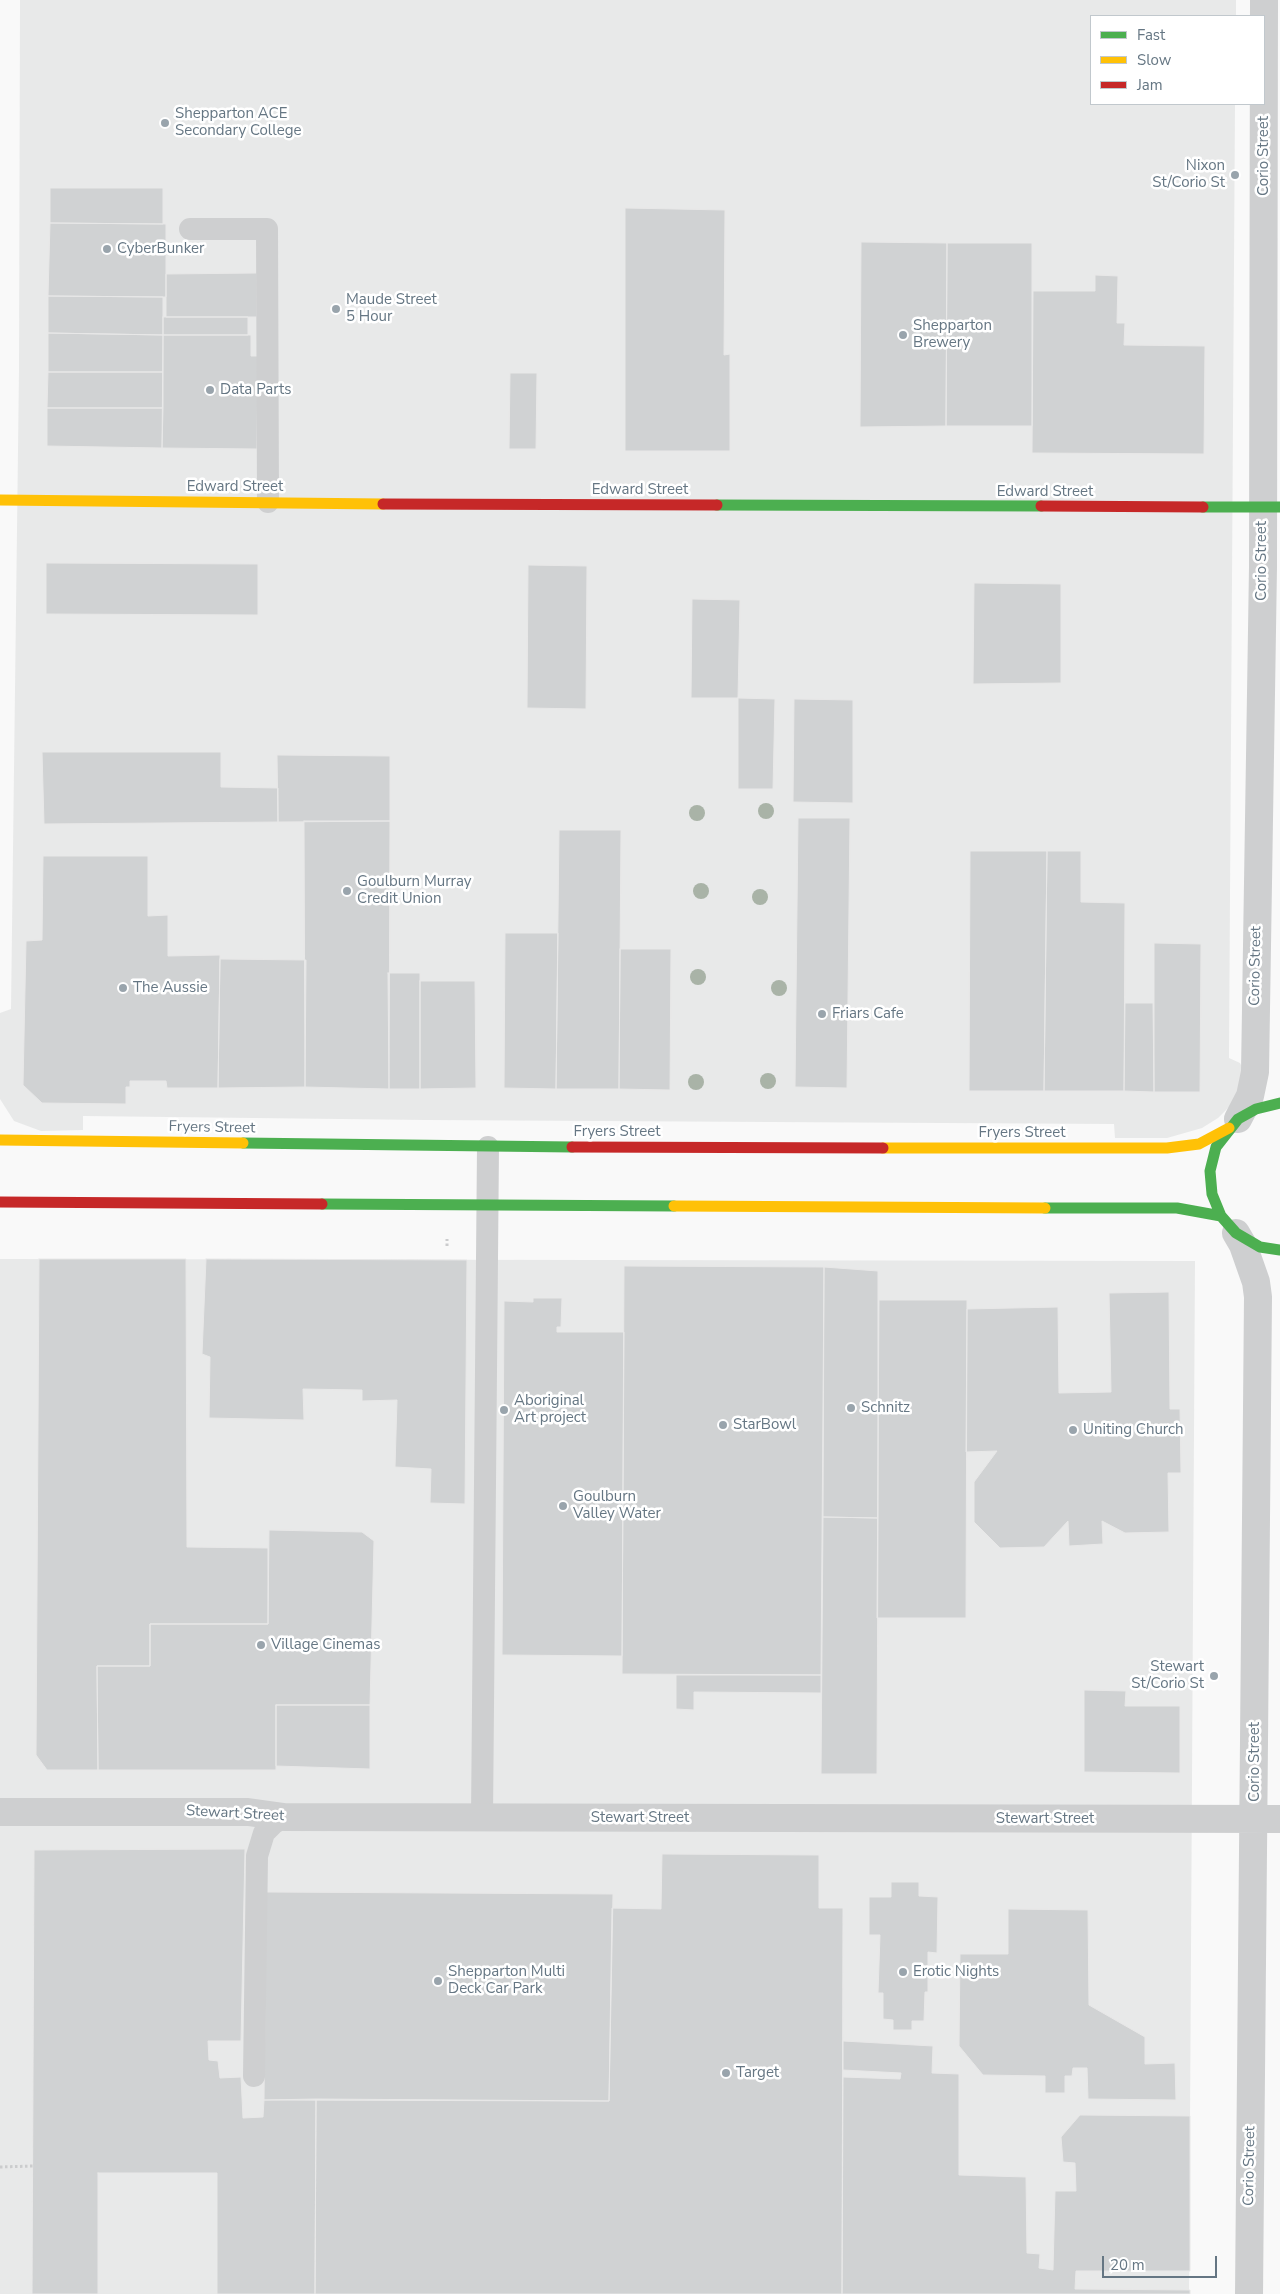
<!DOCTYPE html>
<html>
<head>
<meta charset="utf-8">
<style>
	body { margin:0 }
	#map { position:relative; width:1280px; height:2294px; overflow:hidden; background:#f9f9f9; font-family:"Nunito Sans",sans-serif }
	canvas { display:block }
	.legend { position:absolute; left:1090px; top:15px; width:175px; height:90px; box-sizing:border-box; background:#fff; border:1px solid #c1c8cd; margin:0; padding:6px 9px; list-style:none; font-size:15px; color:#657683 }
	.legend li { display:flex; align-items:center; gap:10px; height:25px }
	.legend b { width:25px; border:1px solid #c1c8cd }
	.scale { position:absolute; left:1102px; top:2256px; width:115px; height:22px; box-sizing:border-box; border:2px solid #657683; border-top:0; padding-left:6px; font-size:15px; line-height:18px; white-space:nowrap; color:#657683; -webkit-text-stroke:4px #fff; paint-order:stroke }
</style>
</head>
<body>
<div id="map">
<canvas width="1280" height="2294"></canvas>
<ul class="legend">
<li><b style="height:6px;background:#4caf50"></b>Fast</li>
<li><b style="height:6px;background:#ffc107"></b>Slow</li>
<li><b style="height:6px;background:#c62828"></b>Jam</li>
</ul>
<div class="scale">20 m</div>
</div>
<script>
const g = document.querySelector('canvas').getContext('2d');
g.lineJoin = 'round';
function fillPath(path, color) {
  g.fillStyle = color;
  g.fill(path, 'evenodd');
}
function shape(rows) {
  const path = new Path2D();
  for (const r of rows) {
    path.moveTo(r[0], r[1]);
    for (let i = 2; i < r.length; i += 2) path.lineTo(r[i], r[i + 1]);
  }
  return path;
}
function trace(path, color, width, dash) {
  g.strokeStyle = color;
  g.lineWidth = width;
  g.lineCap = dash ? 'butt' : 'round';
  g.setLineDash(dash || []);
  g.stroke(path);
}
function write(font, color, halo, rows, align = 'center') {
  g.font = font + ' "Nunito Sans",sans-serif';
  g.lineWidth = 5;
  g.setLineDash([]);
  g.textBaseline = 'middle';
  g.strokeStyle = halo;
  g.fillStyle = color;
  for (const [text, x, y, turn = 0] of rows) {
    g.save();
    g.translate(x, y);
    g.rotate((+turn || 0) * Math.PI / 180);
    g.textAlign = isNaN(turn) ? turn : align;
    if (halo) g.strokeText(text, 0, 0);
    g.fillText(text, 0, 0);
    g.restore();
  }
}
const built = shape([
	[20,0,1236,0,1236,16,1091,16,1091,104,1235,104,1229,1053,1229,1058,1240,1063,1242,1067,1240,1086,1232,1104,1218,1118,1202,1128,1167,1138,1115,1138,1114,1124,426,1120,83,1116,83,1130,41,1131,14,1121,0,1099,0,1013,11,1009,19,370],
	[0,1259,1195,1261,1189,2294,0,2294]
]);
const building = shape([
	[50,188,163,188,163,224,50,223,50,188],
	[625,208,725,210,724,355,730,354,730,451,625,451,625,208],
	[50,223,166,224,166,297,48,296,50,223],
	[861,242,947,243,946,426,860,427,861,242],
	[947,243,1032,243,1032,426,946,426,947,243],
	[257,273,257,317,166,317,166,274,257,273],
	[1095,275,1118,276,1117,323,1125,323,1124,345,1205,346,1204,454,1032,453,1033,291,1095,291,1095,275],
	[48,296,163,297,163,335,48,333,48,296],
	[163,317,248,317,248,335,163,335,163,317],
	[48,333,163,335,163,372,48,372,48,333],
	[163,335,251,335,251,356,258,356,257,449,162,448,163,335],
	[48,372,163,372,163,408,47,408,48,372],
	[510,373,537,373,536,449,509,449,510,373],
	[47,408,163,408,162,448,47,446,47,408],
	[46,563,258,564,258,615,46,614,46,563],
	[528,565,587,566,586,709,527,708,528,565],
	[974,583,1061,584,1061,683,973,684,974,583],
	[692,599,740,600,738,698,691,698,692,599],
	[738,698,775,699,773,789,738,789,738,698],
	[794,699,853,700,853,803,793,802,794,699],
	[42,752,221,752,221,787,278,788,278,822,44,824,42,752],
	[277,755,390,756,390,821,278,822,277,755],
	[798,818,850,818,847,1088,795,1087,798,818],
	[304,821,390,821,389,1089,305,1087,304,821],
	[559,830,621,830,619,1089,556,1089,559,830],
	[970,851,1047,851,1044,1091,969,1091,970,851],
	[1047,851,1081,851,1081,902,1125,903,1124,1091,1044,1091,1047,851],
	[43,856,148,856,148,916,168,915,168,956,220,955,218,1088,167,1088,166,1081,130,1081,130,1087,126,1087,126,1104,42,1103,23,1085,26,941,42,940,43,856],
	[505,933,558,933,556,1089,504,1088,505,933],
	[1154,943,1201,944,1200,1092,1154,1092,1154,943],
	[620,949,671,949,670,1090,619,1089,620,949],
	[220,959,306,960,305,1087,218,1088,220,959],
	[388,973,420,973,420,1089,389,1089,388,973],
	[420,981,475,981,476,1088,420,1089,420,981],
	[1125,1003,1153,1003,1154,1092,1124,1091,1125,1003],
	[39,1259,186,1259,187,1547,268,1548,268,1624,150,1624,150,1666,97,1666,98,1770,47,1770,36,1755,39,1259],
	[206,1259,467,1260,465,1504,430,1503,431,1469,395,1467,397,1400,362,1401,362,1390,303,1389,304,1420,209,1418,210,1357,202,1354,206,1259],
	[624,1266,824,1267,821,1675,622,1674,624,1266],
	[824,1267,878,1271,878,1518,823,1517,824,1267],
	[1169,1292,1170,1409,1180,1409,1181,1473,1168,1473,1169,1532,1125,1533,1102,1521,1103,1544,1069,1546,1068,1521,1044,1547,1000,1548,974,1522,974,1482,997,1451,966,1452,967,1309,1058,1307,1059,1393,1111,1392,1109,1293,1169,1292],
	[533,1298,562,1298,561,1327,557,1327,557,1332,624,1332,622,1656,502,1655,504,1301,533,1302,533,1298],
	[879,1300,967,1300,966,1618,877,1618,879,1300],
	[823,1517,878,1518,877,1774,821,1774,823,1517],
	[269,1530,362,1532,374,1541,370,1705,276,1705,276,1770,98,1770,97,1666,150,1666,150,1624,268,1624,269,1530],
	[676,1675,821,1675,821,1693,694,1692,694,1710,676,1709,676,1675],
	[1084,1690,1126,1691,1125,1706,1180,1706,1180,1773,1084,1772,1084,1690],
	[276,1705,370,1705,370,1769,276,1766,276,1705],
	[245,1849,241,2041,208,2041,209,2060,218,2061,220,2078,241,2077,243,2118,263,2117,264,2100,316,2099,315,2294,32,2294,34,1850,245,1849],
	[662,1854,819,1855,819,1908,843,1908,842,2294,315,2294,316,2099,609,2101,612,1908,661,1909,662,1854],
	[891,1882,919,1882,919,1896,938,1897,937,1953,928,1952,928,1992,925,1992,924,2021,912,2021,912,2030,893,2030,893,2020,883,2019,883,1993,878,1993,880,1935,869,1935,869,1897,891,1897,891,1882],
	[266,1892,613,1894,609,2101,264,2100,266,1892],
	[1008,1909,1088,1910,1089,2005,1145,2037,1145,2064,1175,2063,1176,2100,1088,2099,1087,2068,1073,2068,1072,2076,1065,2076,1065,2093,1045,2093,1045,2076,983,2075,959,2046,960,1954,1008,1954,1008,1909],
	[843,2041,933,2046,932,2073,959,2074,959,2175,1026,2177,1027,2253,1040,2254,1039,2268,1053,2270,1055,2191,1076,2191,1075,2163,1063,2162,1061,2137,1080,2115,1190,2116,1190,2271,1076,2271,1075,2289,1190,2290,1190,2294,842,2294,843,2077,900,2079,901,2073,843,2070,843,2041],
	[98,2173,217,2173,217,2294,98,2294,98,2173]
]);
const path = shape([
	[447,1246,447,1239],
	[0,2167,33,2166]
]);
const lane = shape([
	[190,229,267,229,268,502],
	[482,1817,488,1147],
	[254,2076,257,1856,264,1833,274,1823,284,1817]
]);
const street = shape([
	[1238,1119,1250,1096,1255,1072,1263,567,1264,0],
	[1236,1233,1243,1245,1256,1282,1258,1297,1249,2294],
	[0,1812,248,1812,284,1817,1280,1819]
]);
const fast = shape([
	[717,505,1041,506],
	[1203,507,1280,507],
	[1280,1103,1256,1109,1238,1119,1216,1147,1210,1171,1212,1194,1221,1216,1236,1233,1260,1247,1280,1250],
	[243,1143,572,1147],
	[322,1204,674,1206],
	[1045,1208,1177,1208,1221,1216]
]);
const slow = shape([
	[0,500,383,504],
	[0,1140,243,1143],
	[883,1148,1167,1148,1199,1144,1229,1128],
	[674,1206,1045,1208]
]);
const jam = shape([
	[383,504,717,505],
	[1041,506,1203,507],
	[572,1147,883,1148],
	[0,1202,322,1204]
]);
const trees = [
	[766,811],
	[697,813],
	[701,891],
	[760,897],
	[698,977],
	[779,988],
	[768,1081],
	[696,1082]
];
const markers = [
	[165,123,5,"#99a4ac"],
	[1235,175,5,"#99a4ac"],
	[107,249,5,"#99a4ac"],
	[336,309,5,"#99a4ac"],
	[903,335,5,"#99a4ac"],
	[210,390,5,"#99a4ac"],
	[347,891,5,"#99a4ac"],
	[123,988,5,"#99a4ac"],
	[822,1014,5,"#99a4ac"],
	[851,1408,5,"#99a4ac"],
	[504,1410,5,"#99a4ac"],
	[723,1425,5,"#99a4ac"],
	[1073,1430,5,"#99a4ac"],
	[563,1506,5,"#99a4ac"],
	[261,1645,5,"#99a4ac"],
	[1214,1676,5,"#99a4ac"],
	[903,1972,5,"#99a4ac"],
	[438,1981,5,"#99a4ac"],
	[726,2073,5,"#99a4ac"]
];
const poiNames = [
	["Shepparton ACE",175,114],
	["Secondary College",175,131],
	["Nixon",1225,166,"right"],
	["St/Corio St",1225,183,"right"],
	["CyberBunker",117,249],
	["Maude Street",346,300],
	["5 Hour",346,317],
	["Shepparton",913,326],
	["Brewery",913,343],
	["Data Parts",220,390],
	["Goulburn Murray",357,882],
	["Credit Union",357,899],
	["The Aussie",133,988],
	["Friars Cafe",832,1014],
	["Aboriginal",514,1401],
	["Art project",514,1418],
	["Schnitz",861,1408],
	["StarBowl",733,1425],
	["Uniting Church",1083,1430],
	["Goulburn",573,1497],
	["Valley Water",573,1514],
	["Village Cinemas",271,1645],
	["Stewart",1204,1667,"right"],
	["St/Corio St",1204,1684,"right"],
	["Shepparton Multi",448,1972],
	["Deck Car Park",448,1989],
	["Erotic Nights",913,1972],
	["Target",736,2073]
];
const streetNames = [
	["Corio Street",1264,156,-90],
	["Edward Street",235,487],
	["Edward Street",640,490],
	["Edward Street",1045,492],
	["Corio Street",1262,561,-90],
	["Corio Street",1256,966,-89],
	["Fryers Street",212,1128,1],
	["Fryers Street",617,1132],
	["Fryers Street",1022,1133],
	["Corio Street",1255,1762,-90],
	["Stewart Street",235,1814,3],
	["Stewart Street",640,1818],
	["Stewart Street",1045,1819],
	["Corio Street",1250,2166,-89]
];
fillPath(built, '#e8e9e9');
fillPath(building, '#d0d2d3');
trace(building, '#e8e8e8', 1);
trace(path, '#cbcccd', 3, [2.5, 2.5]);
trace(lane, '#cecfd0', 22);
trace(street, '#cecfd0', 28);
trace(fast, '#4caf50', 11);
trace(slow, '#ffc107', 11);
trace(jam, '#c62828', 11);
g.fillStyle = '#a9b3a7';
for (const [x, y] of trees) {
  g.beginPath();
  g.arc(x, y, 8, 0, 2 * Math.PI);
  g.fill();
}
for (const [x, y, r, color] of markers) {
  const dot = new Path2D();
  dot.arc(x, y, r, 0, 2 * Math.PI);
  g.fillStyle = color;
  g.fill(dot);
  trace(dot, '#fff', 2);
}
write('15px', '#657683', '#fff', poiNames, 'left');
write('15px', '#657683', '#fff', streetNames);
</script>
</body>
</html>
